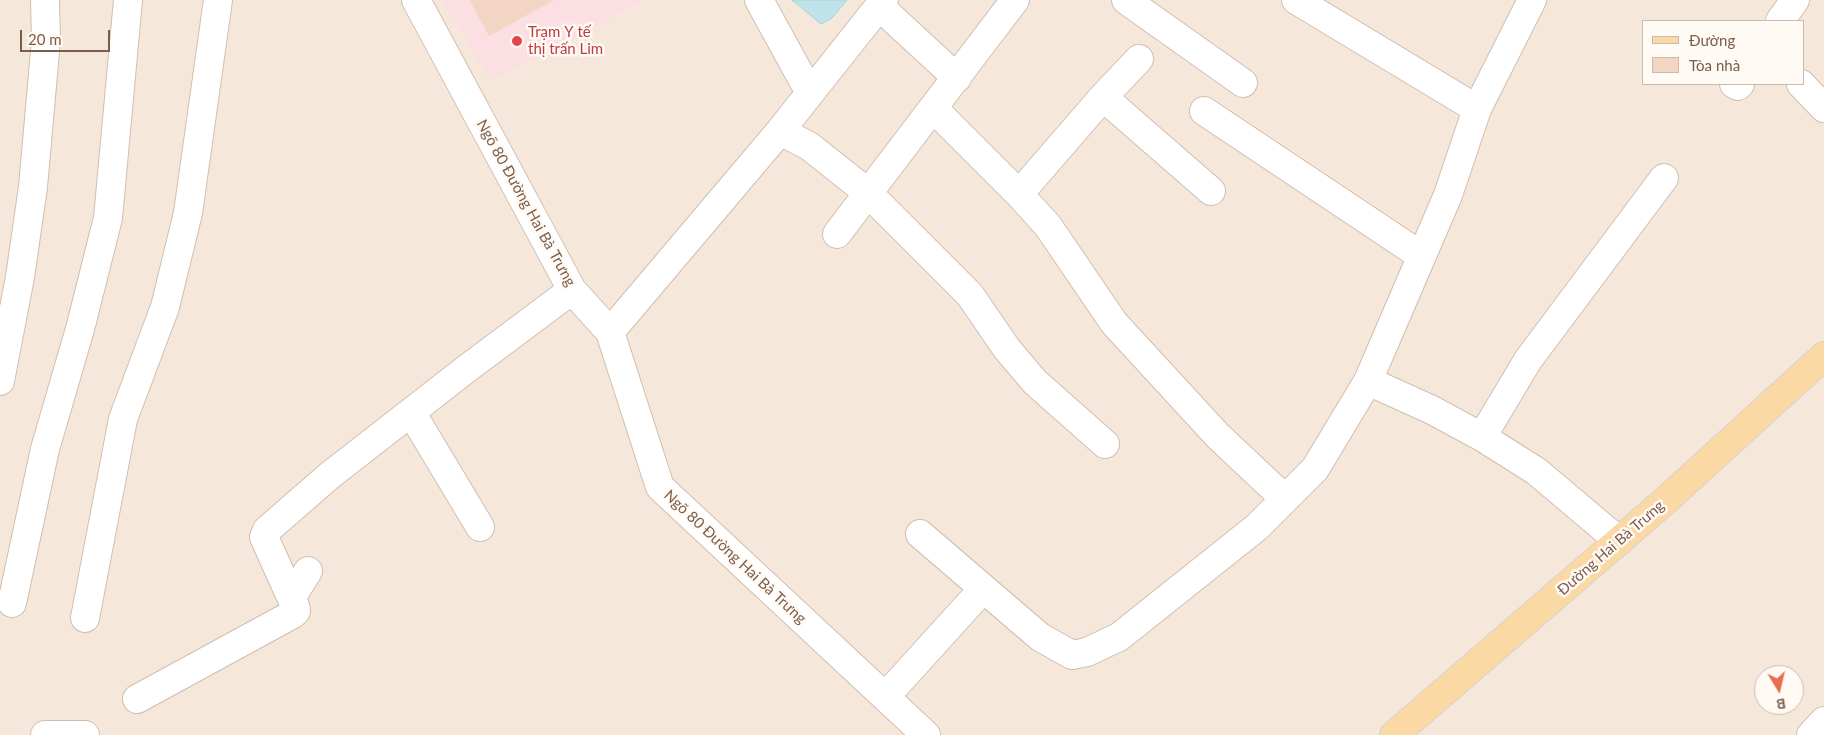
<!DOCTYPE html>
<html>
<head>
<meta charset="utf-8">
<style>
	body { margin:0 }
	#map { position:relative; width:1824px; height:735px; overflow:hidden; background:#fdf6ec; font-family:Lato,sans-serif }
	canvas { display:block }
	.legend { position:absolute; left:1642px; top:20px; width:162px; height:65px; box-sizing:border-box; background:#fffaf3; border:1px solid #cabbb1; margin:0; padding:6px 9px; list-style:none; font-size:15px; color:#7a5c4d }
	.legend li { display:flex; align-items:center; gap:10px; height:25px }
	.legend b { width:25px; border:1px solid #cabbb1 }
	.north { position:absolute; left:1754px; top:665px; width:50px; height:50px; box-sizing:border-box; background:#fffaf3; border:1px solid #cabbb1; border-radius:50%; rotate:171deg; font-size:14px; font-weight:700; line-height:20px; text-align:center; color:#7a5c4d }
	.north::after { content:''; display:block; margin:auto; width:18px; height:22px; background:#e76f51; clip-path:polygon(50% 0,100% 100%,50% 72%,0 100%) }
	.scale { position:absolute; left:20px; top:30px; width:90px; height:22px; box-sizing:border-box; border:2px solid #7a5c4d; border-top:0; padding-left:6px; font-size:15px; line-height:18px; white-space:nowrap; color:#7a5c4d; -webkit-text-stroke:4px #fffaf3; paint-order:stroke }
</style>
</head>
<body>
<div id="map">
<canvas width="1824" height="735"></canvas>
<ul class="legend">
<li><b style="height:6px;background:#fbd9a5"></b>Đường</li>
<li><b style="height:14px;background:#f3d5c3"></b>Tòa nhà</li>
</ul>
<div class="north">B</div>
<div class="scale">20 m</div>
</div>
<script>
const g = document.querySelector('canvas').getContext('2d');
g.lineJoin = 'round';
function fillPath(path, color) {
  g.fillStyle = color;
  g.fill(path, 'evenodd');
}
function shape(rows) {
  const path = new Path2D();
  for (const r of rows) {
    path.moveTo(r[0], r[1]);
    for (let i = 2; i < r.length; i += 2) path.lineTo(r[i], r[i + 1]);
  }
  return path;
}
function trace(path, color, width, dash) {
  g.strokeStyle = color;
  g.lineWidth = width;
  g.lineCap = dash ? 'butt' : 'round';
  g.setLineDash(dash || []);
  g.stroke(path);
}
function write(font, color, halo, rows, align = 'center') {
  g.font = font + ' Lato,sans-serif';
  g.lineWidth = 5;
  g.setLineDash([]);
  g.textBaseline = 'middle';
  g.strokeStyle = halo;
  g.fillStyle = color;
  for (const [text, x, y, turn = 0] of rows) {
    g.save();
    g.translate(x, y);
    g.rotate((+turn || 0) * Math.PI / 180);
    g.textAlign = isNaN(turn) ? turn : align;
    if (halo) g.strokeText(text, 0, 0);
    g.fillText(text, 0, 0);
    g.restore();
  }
}
const residential = shape([
	[0,0,1824,0,1824,735,0,735],
	[1643,21,1803,21,1803,84,1643,84],
	[1764,675,1794,675,1794,705,1764,705]
]);
const medical = shape([
	[443,0,645,0,490,81]
]);
const water = shape([
	[792,0,847,0,832,18,821,24,792,0]
]);
const building = shape([
	[472,0,554,0,489,36,470,1]
]);
const minor = shape([
	[416,0,572,290,610,332,660,487,926,735],
	[759,0,810,93],
	[1126,0,1243,83],
	[1296,0,1477,109],
	[879,6,957,78],
	[1780,21,1795,0],
	[1734,84,1738,86,1740,84],
	[1801,84,1824,108],
	[1103,97,1211,191],
	[934,109,1019,194,1048,226,1114,323,1218,436,1285,499],
	[1204,111,1420,255],
	[780,131,809,146,867,192,970,295,1007,349,1035,382,1105,444],
	[1019,194,1103,97,1139,59],
	[837,234,1015,0],
	[610,332,780,131,884,0],
	[0,381,20,277,33,187,46,40,45,0],
	[1368,381,1432,410,1482,437,1536,471,1619,541],
	[411,412,480,527],
	[1482,437,1528,360,1664,178],
	[920,534,1040,637,1072,655,1087,652,1119,637,1257,527,1315,469,1368,381,1448,195,1477,109,1532,0],
	[292,597,308,571],
	[12,603,45,449,80,329,108,218,128,0],
	[85,618,123,419,165,307,188,213,218,0],
	[885,697,983,589],
	[137,699,293,614,296,611,295,606,264,537,267,530,329,476,465,370,572,290],
	[45,735,85,735],
	[1811,735,1824,721]
]);
const major = shape([
	[1394,735,1665,501,1824,356]
]);
const markers = [
	[517,41,6,"#e0444e"]
];
const healthNames = [
	["Trạm Y tế",528,32],
	["thị trấn Lim",528,49]
];
const streetNames = [
	["Ngõ 80 Đường Hai Bà Trưng",526,203,61],
	["Đường Hai Bà Trưng",1611,548,-41],
	["Ngõ 80 Đường Hai Bà Trưng",735,557,43]
];
fillPath(residential, '#f5e8da');
fillPath(medical, '#fbdfe3');
fillPath(water, '#bfe3e8');
trace(water, '#a5d3da', 1);
fillPath(building, '#f3d5c3');
trace(minor, '#d1beb0', 30);
trace(major, '#dad1cd', 30);
trace(minor, '#fff', 28);
trace(major, '#fbd9a5', 28);
for (const [x, y, r, color] of markers) {
  const dot = new Path2D();
  dot.arc(x, y, r, 0, 2 * Math.PI);
  g.fillStyle = color;
  g.fill(dot);
  trace(dot, '#fffaf3', 2);
}
write('15px', '#be3a42', '#fffaf3', healthNames, 'left');
write('15px', '#7a5c4d', '#fffaf3', streetNames);
</script>
</body>
</html>
